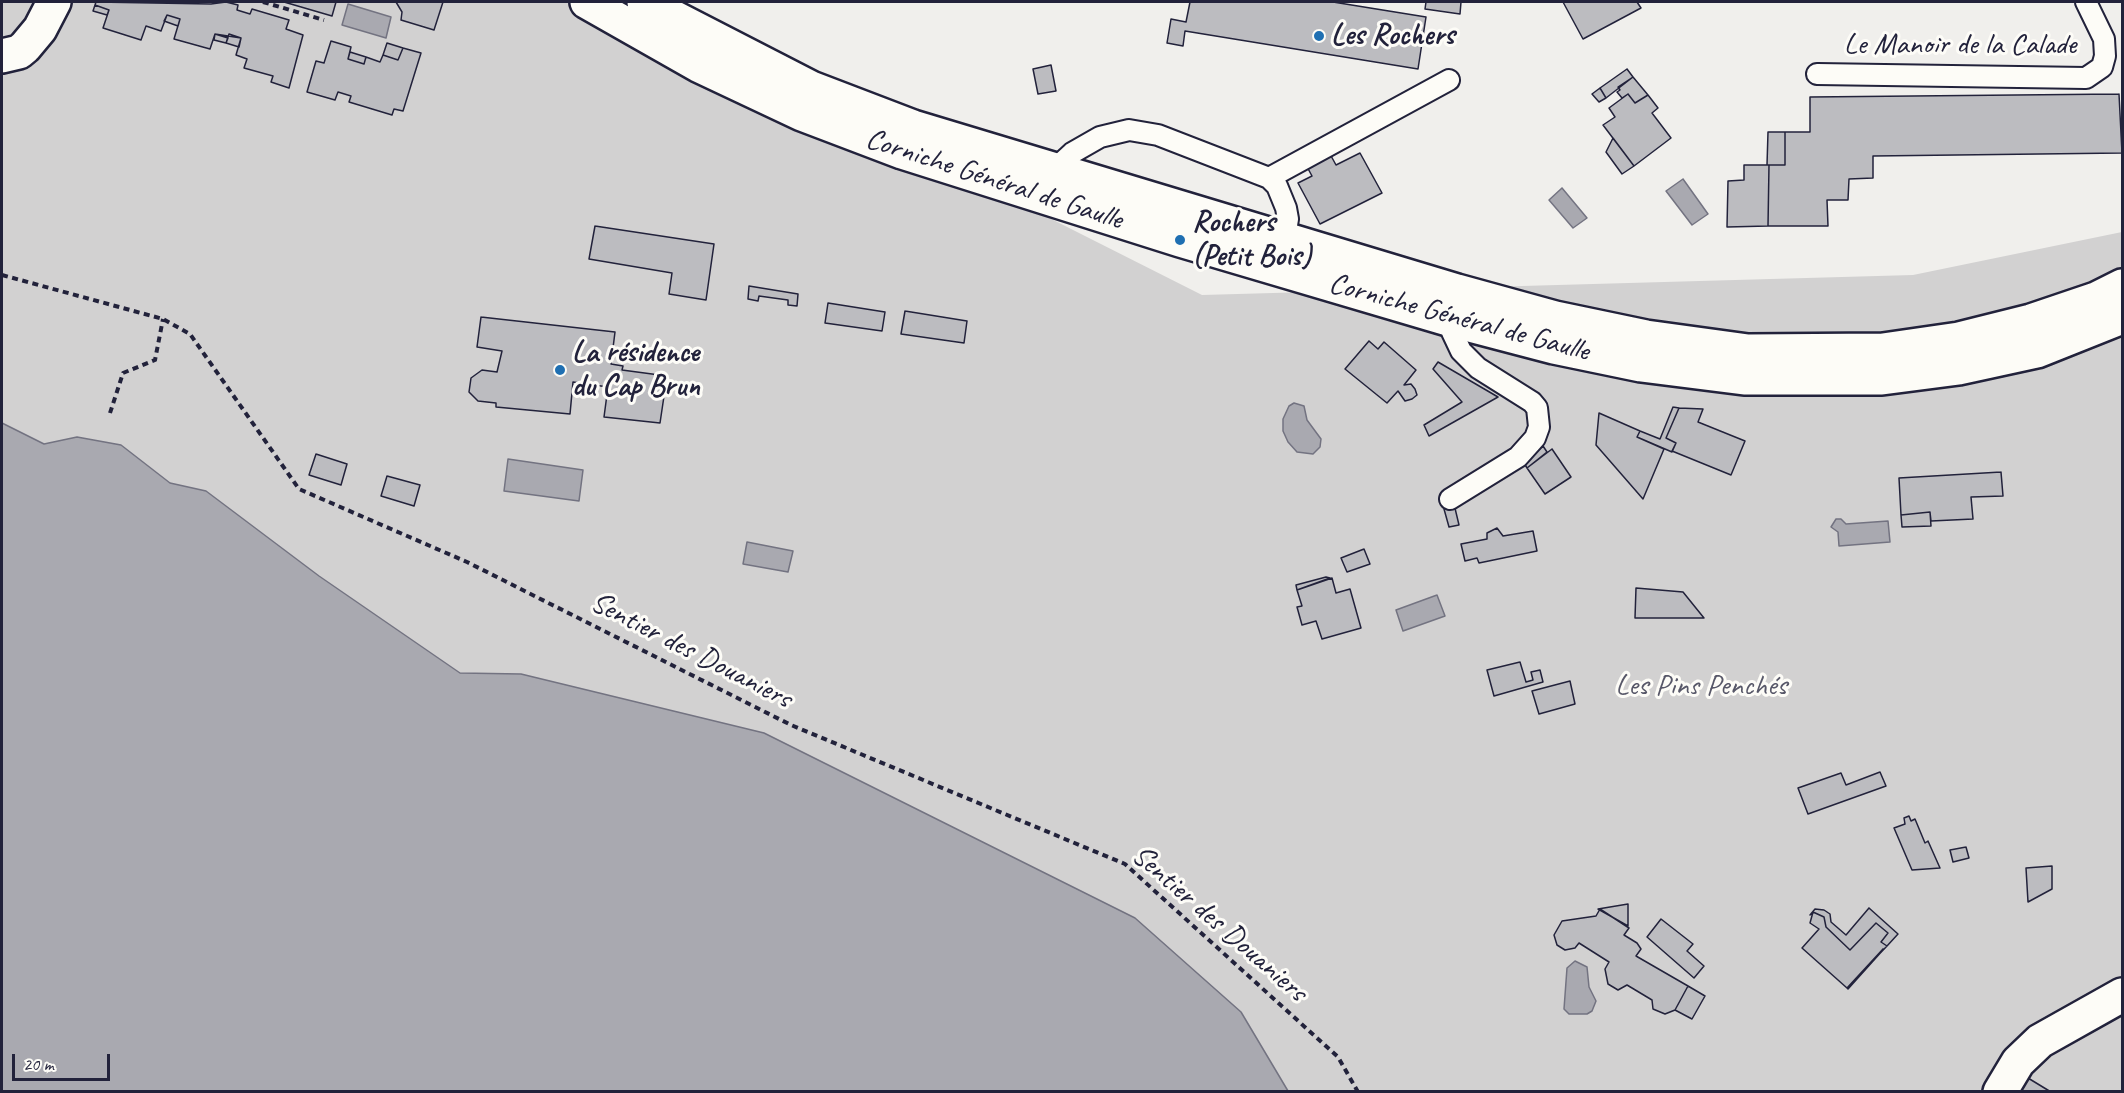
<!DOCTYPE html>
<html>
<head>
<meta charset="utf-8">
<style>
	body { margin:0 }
	#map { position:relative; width:2124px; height:1093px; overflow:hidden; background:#f0efec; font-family:Caveat,sans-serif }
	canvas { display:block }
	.frame { position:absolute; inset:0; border:3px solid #22223b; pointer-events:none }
	.scale { position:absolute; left:12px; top:1054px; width:98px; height:27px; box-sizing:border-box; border:3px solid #22223b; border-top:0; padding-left:8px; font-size:18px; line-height:21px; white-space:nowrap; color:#22223b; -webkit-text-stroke:4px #fdfcf7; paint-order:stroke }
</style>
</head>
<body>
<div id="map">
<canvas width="2124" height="1093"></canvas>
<div class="frame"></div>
<div class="scale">20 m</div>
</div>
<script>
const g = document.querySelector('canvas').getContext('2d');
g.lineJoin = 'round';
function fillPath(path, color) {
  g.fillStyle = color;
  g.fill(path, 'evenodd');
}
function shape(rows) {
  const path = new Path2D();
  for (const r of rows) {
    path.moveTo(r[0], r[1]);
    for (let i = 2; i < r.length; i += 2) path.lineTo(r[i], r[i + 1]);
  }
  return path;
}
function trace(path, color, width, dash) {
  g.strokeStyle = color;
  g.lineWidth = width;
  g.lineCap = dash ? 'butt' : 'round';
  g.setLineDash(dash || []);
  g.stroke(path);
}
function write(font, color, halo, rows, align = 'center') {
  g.font = font + ' Caveat,sans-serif';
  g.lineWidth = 6;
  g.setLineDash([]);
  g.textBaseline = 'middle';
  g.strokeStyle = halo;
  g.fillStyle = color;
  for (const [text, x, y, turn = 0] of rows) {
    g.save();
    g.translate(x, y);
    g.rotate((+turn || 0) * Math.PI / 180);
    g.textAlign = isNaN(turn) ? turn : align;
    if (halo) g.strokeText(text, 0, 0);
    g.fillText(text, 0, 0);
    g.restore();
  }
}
const green = shape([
	[2,2,621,2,1202,295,1913,275,2122,232,2122,1091,1288,1091,1241,1012,764,733,521,674,460,673,319,576,206,491,170,483,121,445,77,437,44,444,2,423]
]);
const water = shape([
	[348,4,391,17,386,38,342,25,348,4],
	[1683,179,1708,214,1692,225,1666,191,1683,179],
	[1562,188,1587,218,1573,228,1549,200,1562,188],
	[1294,403,1304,406,1307,420,1321,439,1320,447,1313,454,1297,452,1288,442,1283,431,1283,419,1289,406,1294,403],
	[2,423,44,444,77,437,121,445,170,483,206,491,319,576,460,673,521,674,764,733,1135,918,1241,1012,1288,1091,2,1091,2,423],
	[508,459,583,470,579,501,504,491,508,459],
	[1836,519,1841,519,1846,524,1888,521,1890,542,1839,546,1838,532,1831,527,1836,519],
	[747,542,793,551,788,572,743,564,747,542],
	[1437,595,1445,616,1403,631,1396,610,1437,595],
	[1575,961,1587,967,1589,987,1596,1001,1592,1011,1587,1014,1569,1014,1564,1009,1567,968,1575,961]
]);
const building = shape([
	[96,2,211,4,226,2,238,5,237,10,250,14,252,9,289,20,286,29,303,35,289,88,271,82,273,76,244,68,247,59,236,55,241,38,215,34,210,49,174,39,180,19,167,15,161,31,146,26,141,40,103,28,109,10,95,5,96,2],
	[284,2,336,2,332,16,284,2],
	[396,2,443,2,434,30,401,20,402,12,396,2],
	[1190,2,1333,2,1426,17,1418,69,1185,31,1183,46,1167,43,1171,19,1186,22,1190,2],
	[1426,2,1461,2,1460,14,1425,9,1426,2],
	[1563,2,1637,2,1641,8,1583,39,1563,2],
	[95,5,109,10,107,15,93,11,95,5],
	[167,15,180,19,178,26,164,21,167,15],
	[215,34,228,38,226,43,214,40,215,34],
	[229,34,241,38,239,47,226,43,229,34],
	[331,41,351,47,348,59,364,64,366,57,380,62,383,55,398,60,403,48,421,53,403,111,394,109,392,115,349,102,351,96,338,92,335,100,307,92,316,61,324,63,331,41],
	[387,43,403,48,398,60,383,55,387,43],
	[350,52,366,57,364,64,348,59,350,52],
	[1051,65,1056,91,1038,94,1033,69,1051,65],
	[1627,69,1633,77,1606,98,1600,88,1627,69],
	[1633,77,1648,95,1635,103,1628,94,1622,98,1617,92,1620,90,1618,87,1633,77],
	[1600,88,1606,98,1599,102,1592,94,1600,88],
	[1628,94,1635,103,1648,95,1658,108,1652,113,1671,138,1634,166,1603,125,1615,117,1609,108,1628,94],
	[2119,94,2122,153,1873,156,1873,178,1849,179,1848,200,1827,200,1828,226,1768,226,1769,165,1785,165,1785,132,1810,132,1810,97,2119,94],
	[1768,132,1785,132,1785,165,1767,165,1768,132],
	[1613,138,1634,166,1622,174,1606,152,1613,138],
	[1360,153,1382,193,1320,224,1298,183,1312,176,1306,165,1330,154,1336,165,1360,153],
	[1744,165,1769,165,1768,226,1727,227,1728,181,1744,180,1744,165],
	[595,226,714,244,706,300,669,294,672,273,589,259,595,226],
	[749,286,798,294,797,306,788,305,788,300,759,296,758,301,748,299,749,286],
	[828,303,885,312,882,331,825,323,828,303],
	[905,311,967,321,964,343,901,334,905,311],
	[481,317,615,332,611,364,623,366,622,370,667,376,660,423,604,417,608,387,573,382,570,414,496,407,496,403,478,401,469,392,471,378,482,370,497,372,502,351,477,347,481,317],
	[1369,341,1378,349,1384,342,1416,370,1404,385,1411,384,1415,389,1417,395,1412,399,1405,401,1398,391,1387,403,1345,369,1369,341],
	[1438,362,1498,397,1429,436,1424,425,1462,402,1433,369,1438,362],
	[1673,407,1679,408,1666,438,1676,443,1672,452,1637,437,1640,431,1660,439,1673,407],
	[1679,408,1703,409,1698,422,1745,441,1731,475,1672,451,1676,443,1666,438,1679,408],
	[1599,413,1640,431,1637,437,1664,449,1643,499,1596,445,1599,413],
	[1543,446,1547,452,1527,468,1524,463,1543,446],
	[1552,449,1571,477,1545,494,1527,468,1552,449],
	[316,454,347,464,341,485,309,475,316,454],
	[2001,472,2003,496,1971,497,1973,519,1931,521,1930,512,1901,515,1899,478,2001,472],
	[387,476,420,485,414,506,381,496,387,476],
	[1454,504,1459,525,1449,527,1444,509,1454,504],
	[1930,512,1931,526,1902,527,1901,515,1930,512],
	[1497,528,1503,536,1533,531,1537,551,1479,563,1477,558,1465,561,1461,544,1487,539,1487,533,1497,528],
	[1364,549,1370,564,1347,572,1341,558,1364,549],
	[1326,577,1330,578,1297,590,1296,585,1326,577],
	[1332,578,1336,593,1350,589,1361,628,1322,639,1316,621,1302,625,1297,607,1302,606,1297,590,1332,578],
	[1636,588,1683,592,1704,618,1635,618,1636,588],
	[1520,662,1526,682,1533,680,1531,672,1540,670,1543,682,1494,696,1487,670,1520,662],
	[1570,681,1575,704,1539,714,1532,691,1570,681],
	[1880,772,1886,786,1808,814,1798,788,1841,773,1846,785,1880,772],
	[1909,816,1911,821,1915,819,1925,843,1928,841,1940,868,1912,870,1894,828,1905,824,1904,818,1909,816],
	[1966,847,1969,858,1953,862,1950,850,1966,847],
	[2052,866,2052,889,2028,902,2026,868,2052,866],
	[1628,904,1628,926,1598,909,1628,904],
	[1869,908,1898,934,1887,946,1881,942,1888,933,1876,923,1850,950,1826,927,1824,917,1813,912,1810,915,1815,909,1824,910,1830,914,1831,922,1846,935,1869,908],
	[1600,909,1629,928,1624,935,1637,943,1641,949,1636,956,1688,986,1675,1010,1665,1014,1653,1009,1652,1000,1627,985,1618,990,1608,984,1605,969,1609,962,1579,943,1575,948,1565,950,1557,945,1554,935,1562,921,1596,916,1600,909],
	[1813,912,1824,917,1826,927,1850,950,1876,923,1888,933,1881,942,1887,946,1847,988,1802,948,1819,929,1810,923,1813,912],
	[1661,919,1693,944,1687,951,1704,966,1694,978,1647,937,1661,919],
	[1883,949,1883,950,1848,989,1847,988,1883,949],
	[1688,986,1705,996,1692,1019,1675,1010,1688,986],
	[2028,1078,2051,1092,2019,1092,2028,1078]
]);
const path = shape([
	[263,2,324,20],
	[2,275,163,319,190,334,299,489,467,562,791,725,1125,864,1338,1057,1358,1092],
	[110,413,123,373,155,360,163,319]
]);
const service = shape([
	[1817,74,2086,78,2102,67,2105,56,2104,39,2086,2],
	[1052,177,1059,165,1072,153,1100,137,1129,130,1158,135,1269,178,1277,186,1286,208,1288,219,1283,248],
	[1269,178,1449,80],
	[1450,499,1518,457,1535,438,1539,427,1537,408,1532,402,1478,368,1461,351,1452,332,1453,312]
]);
const minor = shape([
	[2,56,19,52,25,47,40,29,54,2],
	[2000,1092,2018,1062,2040,1041,2122,995]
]);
const secondary = shape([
	[587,2,698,65,802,114,902,152,1180,240,1451,320,1554,347,1641,365,1744,378,1882,378,1959,368,2037,351,2122,317],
	[644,2,811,88,913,127,1457,291,1555,318,1646,337,1748,351,1883,350,1959,339,2031,321,2096,299,2122,286]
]);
const markers = [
	[1319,36,6,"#1f6fb2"],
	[1180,240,6,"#1f6fb2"],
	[560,370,6,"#1f6fb2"]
];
const poiNames = [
	["Les Rochers",1331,36],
	["Rochers",1192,223],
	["(Petit Bois)",1192,257],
	["La résidence",572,353],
	["du Cap Brun",572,387]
];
const streetNames = [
	["Le Manoir de la Calade",1960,45],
	["Corniche Général de Gaulle",994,180,18],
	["Corniche Général de Gaulle",1459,318,15],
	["Sentier des Douaniers",691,651,27],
	["Sentier des Douaniers",1219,924,41]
];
const parkNames = [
	["Les Pins Penchés",1701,686]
];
fillPath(green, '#d2d1d1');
fillPath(water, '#a9a9b0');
trace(water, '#737381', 1.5);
fillPath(building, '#bcbcc0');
trace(building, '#22223b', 1.5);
trace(service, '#22223b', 24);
trace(minor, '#22223b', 38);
trace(secondary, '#22223b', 38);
trace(path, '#22223b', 4, [6, 4.5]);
trace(service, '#fdfcf7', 20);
trace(minor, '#fdfcf7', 33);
trace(secondary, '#fdfcf7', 33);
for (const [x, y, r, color] of markers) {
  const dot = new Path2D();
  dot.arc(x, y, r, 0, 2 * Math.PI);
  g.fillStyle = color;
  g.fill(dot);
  trace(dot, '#fdfcf7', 2);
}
write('bold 30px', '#22223b', '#fdfcf7', poiNames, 'left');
write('30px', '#22223b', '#fdfcf7', streetNames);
write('30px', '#575768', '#fdfcf7', parkNames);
</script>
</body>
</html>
